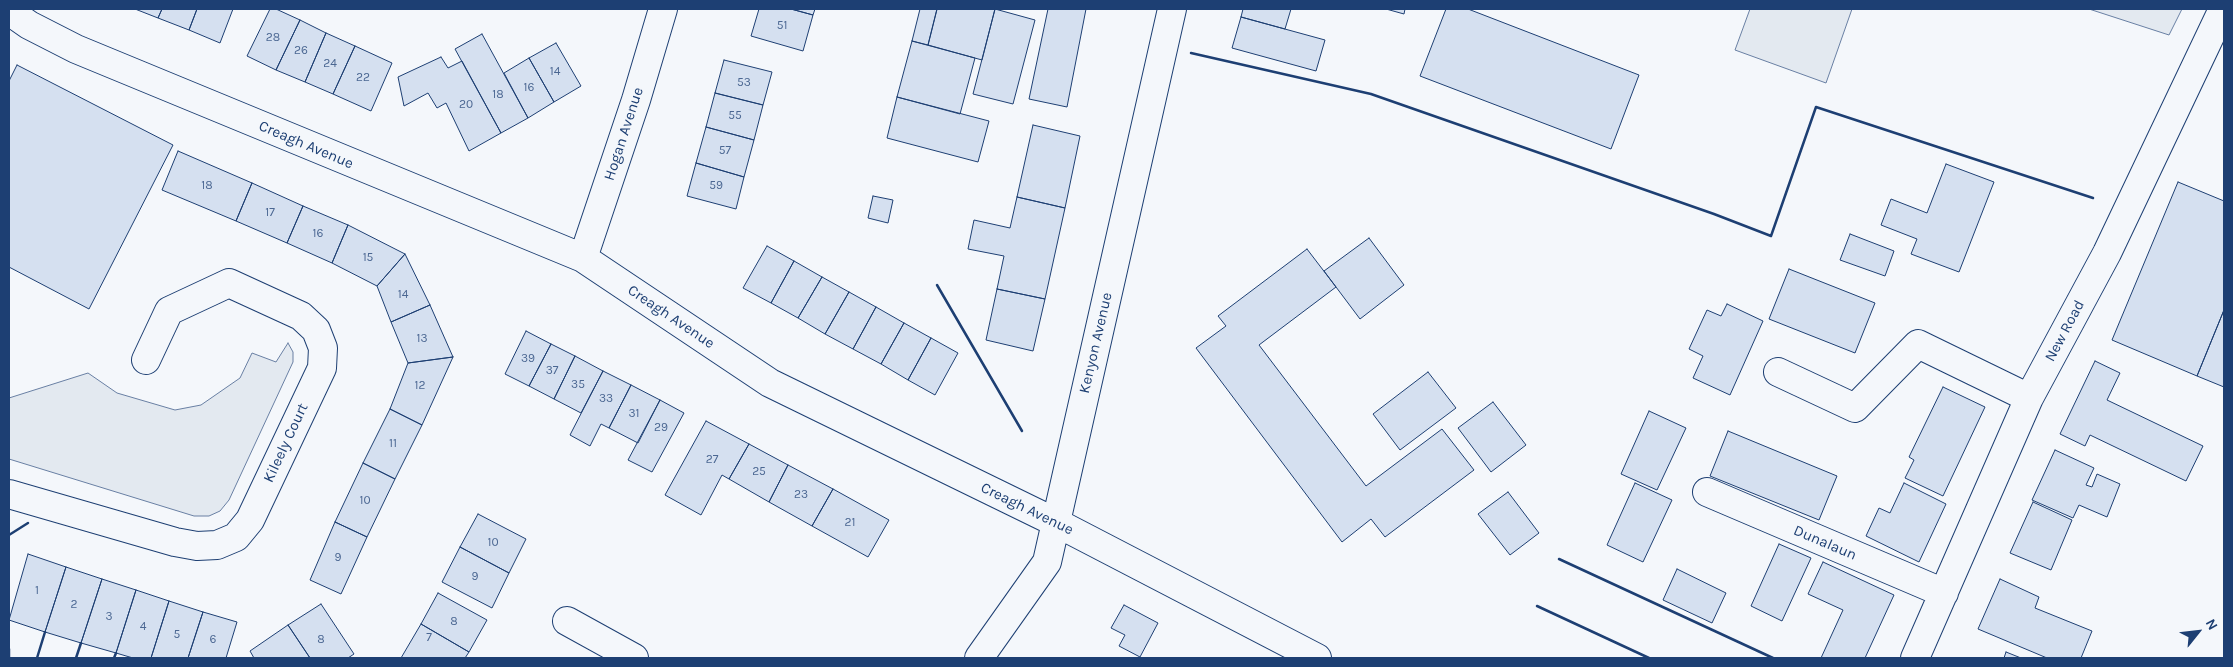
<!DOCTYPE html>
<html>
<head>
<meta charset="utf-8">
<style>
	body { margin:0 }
	#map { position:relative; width:2233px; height:667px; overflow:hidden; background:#f4f7fb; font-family:Karla,sans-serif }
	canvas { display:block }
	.frame { position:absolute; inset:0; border:10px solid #1d3f73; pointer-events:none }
	.north { position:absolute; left:2173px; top:607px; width:50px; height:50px; -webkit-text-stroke:4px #f4f7fb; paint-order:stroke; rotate:61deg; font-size:14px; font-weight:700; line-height:20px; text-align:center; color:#1d3f73 }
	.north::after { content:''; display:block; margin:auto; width:18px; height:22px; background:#1d3f73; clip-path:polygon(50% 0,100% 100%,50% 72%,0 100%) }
</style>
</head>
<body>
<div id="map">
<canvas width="2233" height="667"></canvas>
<div class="frame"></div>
<div class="north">N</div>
</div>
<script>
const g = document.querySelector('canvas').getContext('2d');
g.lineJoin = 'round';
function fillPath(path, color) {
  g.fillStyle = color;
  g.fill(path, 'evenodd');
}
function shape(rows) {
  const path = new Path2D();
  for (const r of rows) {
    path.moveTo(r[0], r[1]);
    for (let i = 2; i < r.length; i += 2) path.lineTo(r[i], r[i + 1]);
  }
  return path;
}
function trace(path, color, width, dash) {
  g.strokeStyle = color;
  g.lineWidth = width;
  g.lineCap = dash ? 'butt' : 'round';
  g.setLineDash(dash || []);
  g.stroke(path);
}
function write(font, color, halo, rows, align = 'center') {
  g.font = font + ' Karla,sans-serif';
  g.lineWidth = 4;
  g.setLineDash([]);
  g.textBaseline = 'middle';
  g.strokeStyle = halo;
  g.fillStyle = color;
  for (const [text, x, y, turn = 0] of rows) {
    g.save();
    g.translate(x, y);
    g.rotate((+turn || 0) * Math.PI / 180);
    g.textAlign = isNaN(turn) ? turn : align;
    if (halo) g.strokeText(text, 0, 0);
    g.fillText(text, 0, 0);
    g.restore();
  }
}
const green = shape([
	[1750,9,1852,9,1826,83,1735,50,1750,9],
	[2089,9,2182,9,2169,35,2089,9],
	[288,343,293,352,293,362,229,500,220,511,209,516,194,516,9,459,9,398,88,373,117,393,175,410,201,405,240,378,252,353,276,362,288,343]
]);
const building = shape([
	[135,9,162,9,158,18,135,9],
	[162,9,197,9,189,30,158,18,162,9],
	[197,9,233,9,220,43,189,30,197,9],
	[270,9,276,9,300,20,276,70,247,56,270,9],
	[759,9,791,9,813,15,803,51,751,36,759,9],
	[791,9,815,9,813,15,791,9],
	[920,9,937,9,928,45,912,41,920,9],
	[937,9,995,9,982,60,928,45,937,9],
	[995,9,1035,20,1013,104,973,94,995,9],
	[1048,9,1086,9,1067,107,1029,99,1048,9],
	[1243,9,1291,9,1285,29,1241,17,1243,9],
	[1386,9,1405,9,1404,14,1386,9],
	[1446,9,1468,9,1639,75,1611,149,1420,76,1446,9],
	[1241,17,1325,40,1316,71,1232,48,1241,17],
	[300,20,326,33,305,82,276,70,300,20],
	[326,33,355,46,333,94,305,82,326,33],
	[482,34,528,118,501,133,455,49,482,34],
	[912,41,975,58,960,114,897,97,912,41],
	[556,43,581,86,554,102,529,58,556,43],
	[355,46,392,63,371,111,333,94,355,46],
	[441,57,448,68,462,61,501,133,469,151,446,103,437,108,428,93,404,106,398,77,441,57],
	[529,58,554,102,528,118,504,73,529,58],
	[724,60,772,72,763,105,715,93,724,60],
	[17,65,173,145,89,309,9,267,9,81,17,65],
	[715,93,763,105,754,140,706,127,715,93],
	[897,97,989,121,978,162,887,138,897,97],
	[1033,125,1080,136,1065,208,1017,197,1033,125],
	[706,127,754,140,744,177,696,163,706,127],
	[178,151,252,183,236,221,162,190,178,151],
	[696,163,744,177,736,209,687,196,696,163],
	[1946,164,1994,182,1959,272,1911,254,1917,239,1881,225,1891,199,1927,213,1946,164],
	[2178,182,2224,201,2224,310,2197,376,2112,340,2178,182],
	[252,183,303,206,287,243,236,221,252,183],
	[873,196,893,200,888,223,868,218,873,196],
	[1017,197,1065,208,1045,299,997,289,1004,256,968,249,974,220,1010,228,1017,197],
	[303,206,348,225,332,263,287,243,303,206],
	[348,225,405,254,377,286,332,263,348,225],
	[1850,234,1894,251,1885,276,1840,260,1850,234],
	[1369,238,1404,285,1360,319,1324,271,1369,238],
	[767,246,794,261,771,303,743,288,767,246],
	[1307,249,1336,287,1259,345,1366,486,1442,429,1474,470,1385,537,1371,519,1342,542,1196,348,1226,326,1218,316,1307,249],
	[405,254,430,305,391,322,377,286,405,254],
	[794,261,822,277,798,318,771,303,794,261],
	[1789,269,1875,303,1855,353,1769,319,1789,269],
	[822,277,849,292,825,334,798,318,822,277],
	[997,289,1045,299,1033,351,986,340,997,289],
	[849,292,876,307,853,349,825,334,849,292],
	[1727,304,1763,321,1730,395,1693,378,1703,356,1689,349,1707,310,1721,316,1727,304],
	[430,305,453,357,408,363,391,322,430,305],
	[876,307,904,323,881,364,853,349,876,307],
	[2224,310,2224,387,2197,376,2224,310],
	[904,323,931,338,908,380,881,364,904,323],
	[526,331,551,344,529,386,505,374,526,331],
	[931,338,958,353,935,395,908,380,931,338],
	[551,344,575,356,554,399,529,386,551,344],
	[575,356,603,371,581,413,554,399,575,356],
	[453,357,422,425,390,409,408,363,453,357],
	[2095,361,2120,373,2107,400,2203,446,2186,481,2090,435,2085,446,2060,434,2095,361],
	[603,371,631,385,609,428,601,424,590,446,570,435,603,371],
	[1428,372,1456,408,1400,450,1373,414,1428,372],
	[631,385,660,400,638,443,609,428,631,385],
	[1943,387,1985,407,1943,496,1905,478,1914,460,1909,457,1943,387],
	[660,400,684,413,652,472,628,460,660,400],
	[1493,402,1526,445,1491,472,1458,428,1493,402],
	[390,409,422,425,395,479,363,463,390,409],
	[1649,411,1686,428,1657,490,1621,474,1649,411],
	[706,421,749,444,729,479,722,475,701,515,665,495,706,421],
	[1728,431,1837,476,1819,520,1710,476,1728,431],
	[749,444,788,465,769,502,729,479,749,444],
	[2055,450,2094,468,2086,485,2092,487,2097,474,2120,484,2107,517,2079,505,2073,518,2032,500,2055,450],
	[363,463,395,479,367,537,335,522,363,463],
	[788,465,833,489,812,526,769,502,788,465],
	[1635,483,1672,500,1643,562,1607,545,1635,483],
	[1904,483,1946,504,1919,562,1866,536,1879,508,1890,513,1904,483],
	[833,489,889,520,868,557,812,526,833,489],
	[1508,492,1539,533,1510,555,1478,514,1508,492],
	[2033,502,2072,520,2051,570,2010,553,2033,502],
	[478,514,526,539,509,573,460,547,478,514],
	[335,522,367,537,341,594,310,580,335,522],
	[1779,544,1811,558,1782,621,1751,606,1779,544],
	[460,547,509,573,492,608,442,582,460,547],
	[28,554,66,567,45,632,9,620,28,554],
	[1823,562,1894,595,1865,658,1821,658,1843,610,1808,594,1823,562],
	[66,567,102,579,81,643,45,632,66,567],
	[1677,569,1726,593,1712,623,1663,600,1677,569],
	[102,579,136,590,116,653,81,643,102,579],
	[2000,579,2039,597,2035,608,2092,631,2081,658,2047,658,1978,629,2000,579],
	[136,590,169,601,151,658,133,658,116,653,136,590],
	[438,593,487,620,469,652,421,624,438,593],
	[169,601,203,612,188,658,151,658,169,601],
	[321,604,354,654,348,658,310,658,288,625,321,604],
	[1124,605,1158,623,1140,657,1119,646,1125,635,1111,628,1124,605],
	[203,612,237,622,226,658,188,658,203,612],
	[421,624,469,652,465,658,401,658,421,624],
	[288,625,310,658,254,658,250,651,288,625],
	[2006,652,2021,658,2004,658,2006,652]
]);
const street = shape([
	[9,11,29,25,76,49,583,258,770,383,1057,523,1317,658],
	[583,258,636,100,663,9],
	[1778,372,1855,408,1918,344,2029,398],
	[1707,492,1944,593],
	[9,494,175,542,197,546,217,545,236,537,250,520,322,368,323,348,316,330,301,316,229,283,169,311,146,360],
	[567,621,634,658],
	[979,658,1047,562,1172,9],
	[1915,658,2029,398,2107,253,2223,9]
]);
const wall = shape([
	[1191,53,1371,94,1714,214,1771,236,1816,107,2093,198],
	[937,285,1022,431],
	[9,535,28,523],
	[1559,559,1773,658],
	[1537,606,1649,658],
	[9,649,9,658],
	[37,658,45,632],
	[76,658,81,643],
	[114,658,116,653]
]);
const numberNames = [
	["51",782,26],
	["28",273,38],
	["26",301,51],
	["24",330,64],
	["14",555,72],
	["22",363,78],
	["53",744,83],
	["16",529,88],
	["18",498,95],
	["20",466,105],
	["55",735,116],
	["57",725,151],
	["18",207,186],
	["59",716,186],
	["17",270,213],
	["16",318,234],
	["15",368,258],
	["14",403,295],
	["13",422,339],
	["39",528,359],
	["37",552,371],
	["35",578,385],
	["12",420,386],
	["33",606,399],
	["31",634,414],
	["29",661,428],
	["11",393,444],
	["27",712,460],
	["25",759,472],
	["23",801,495],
	["10",365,501],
	["21",850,523],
	["10",493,543],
	["9",338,558],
	["9",475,577],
	["1",37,591],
	["2",74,605],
	["3",109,617],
	["8",454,622],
	["4",143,627],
	["5",177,635],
	["7",429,638],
	["6",213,640],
	["8",321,640]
];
const streetNames = [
	["Hogan Avenue",624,134,-72],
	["Creagh Avenue",306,145,23],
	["Creagh Avenue",671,317,34],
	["New Road",2065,331,-62],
	["Kenyon Avenue",1096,343,-77],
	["Kileely Court",286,443,-65],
	["Creagh Avenue",1027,509,26],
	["Dunalaun",1825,543,23]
];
fillPath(green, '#e3e9f0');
trace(green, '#687fa3', 1);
fillPath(building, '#d5e0f0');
trace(building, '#1d3f73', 1);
trace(street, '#1d3f73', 30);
trace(street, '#f4f7fb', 28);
trace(wall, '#1d3f73', 2.5);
write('12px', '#4b6792', null, numberNames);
write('15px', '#1d3f73', '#f4f7fb', streetNames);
</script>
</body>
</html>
